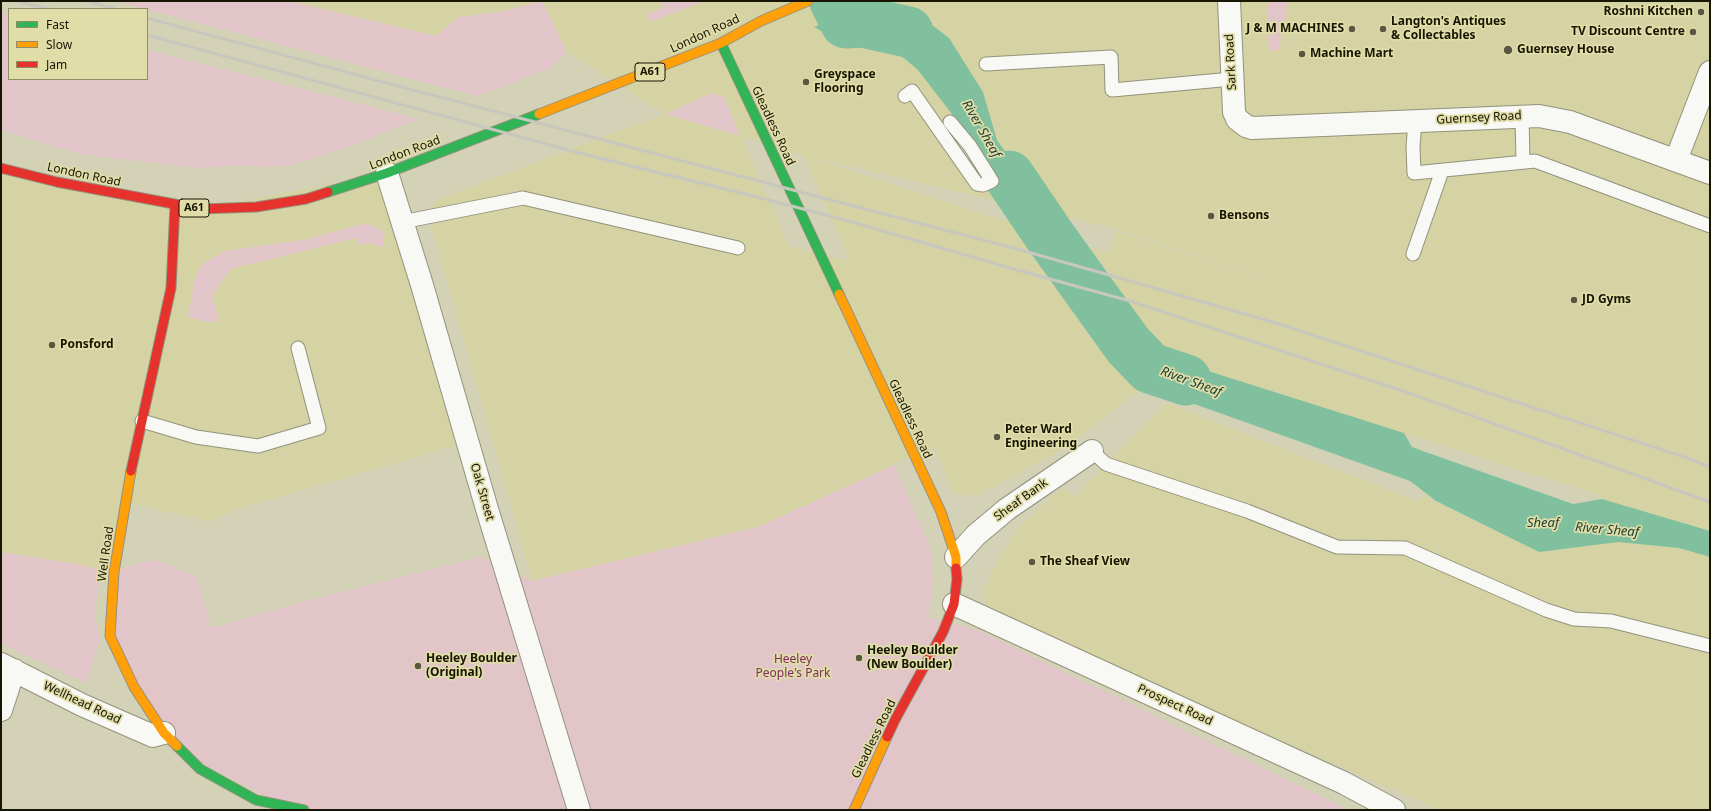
<!DOCTYPE html>
<html>
<head>
<meta charset="utf-8">
<style>
	body { margin:0 }
	#map { position:relative; width:1711px; height:811px; overflow:hidden; background:#d3d2b6; font-family:"Noto Sans",sans-serif }
	canvas { display:block }
	.frame { position:absolute; inset:0; border:2px solid #171503; pointer-events:none }
	.legend { position:absolute; left:8px; top:8px; width:140px; height:72px; box-sizing:border-box; background:#e0dda9; border:1px solid #908d67; margin:0; padding:5px 7px; list-style:none; font-size:12px; color:#171503 }
	.legend li { display:flex; align-items:center; gap:8px; height:20px }
	.legend b { width:20px; border:1px solid #908d67 }
</style>
</head>
<body>
<div id="map">
<canvas width="1711" height="811"></canvas>
<div class="frame"></div>
<ul class="legend">
<li><b style="height:5px;background:#30b455"></b>Fast</li>
<li><b style="height:5px;background:#ff9f0a"></b>Slow</li>
<li><b style="height:5px;background:#e5322d"></b>Jam</li>
</ul>
</div>
<script>
const g = document.querySelector('canvas').getContext('2d');
g.lineJoin = 'round';
function fillPath(path, color) {
  g.fillStyle = color;
  g.fill(path, 'evenodd');
}
function shape(rows) {
  const path = new Path2D();
  for (const r of rows) {
    path.moveTo(r[0], r[1]);
    for (let i = 2; i < r.length; i += 2) path.lineTo(r[i], r[i + 1]);
  }
  return path;
}
function trace(path, color, width, dash) {
  g.strokeStyle = color;
  g.lineWidth = width;
  g.lineCap = dash ? 'butt' : 'round';
  g.setLineDash(dash || []);
  g.stroke(path);
}
function write(font, color, halo, rows, align = 'center') {
  g.font = font + ' "Noto Sans",sans-serif';
  g.lineWidth = 3.5;
  g.setLineDash([]);
  g.textBaseline = 'middle';
  g.strokeStyle = halo;
  g.fillStyle = color;
  for (const [text, x, y, turn = 0] of rows) {
    g.save();
    g.translate(x, y);
    g.rotate((+turn || 0) * Math.PI / 180);
    g.textAlign = isNaN(turn) ? turn : align;
    if (halo) g.strokeText(text, 0, 0);
    g.fillText(text, 0, 0);
    g.restore();
  }
}
const built = shape([
	[289,1,1710,1,1710,531,1602,499,1599,495,1089,334,1144,386,1065,448,977,496,954,494,935,446,758,527,532,581,428,215,434,201,665,114,567,52,542,1,501,12,458,17,436,36],
	[741,136,803,155,850,261,789,246],
	[810,157,1116,229,1327,299,1116,231,1109,253,1030,229],
	[1,168,201,209,387,173,467,442,238,509,209,521,126,503,114,572,1,552],
	[1166,403,1420,502,1423,495,1539,552,1618,542,1679,548,1710,557,1710,810,1443,810,1433,807,1149,683,992,614,986,603,984,590,996,563,1020,526,1061,488,1075,496]
]);
const green = shape([
	[115,1,289,1,436,36,458,17,501,12,542,1,567,52,551,68,477,96],
	[661,1,705,1,650,22,647,14,663,8],
	[1267,1,1288,1,1279,50,1269,51],
	[1,13,9,15,9,79,147,79,147,50,419,119,336,151,296,164,275,167,238,166,196,168,79,154,1,130],
	[712,93,724,97,740,136,665,114],
	[363,224,372,225,382,231,384,239,384,248,369,243,359,245,356,238,230,269,212,296,219,321,207,322,188,317,195,279,202,264,225,251,303,240],
	[894,465,930,546,933,585,928,617,980,631,1349,810,292,810,174,748,110,636,114,572,139,563,158,560,197,578,211,628,295,604,481,557,532,581,758,527],
	[1,552,77,564,101,570,95,608,96,623,101,640,85,683,1,643]
]);
const water = shape([
	[861,9,924,19,949,38,983,92,997,140,1031,189,1072,242,1030,229,978,148,918,70,899,54,864,36,835,38,814,27],
	[1088,333,1404,433,1412,447,1420,450,1573,504,1602,499,1710,531,1710,557,1679,548,1618,542,1539,552,1436,501,1410,481,1144,386]
]);
const river = shape([
	[835,1,846,23,863,22,908,32],
	[1009,176,1049,235,1128,345,1150,368,1186,380]
]);
const lane = shape([
	[986,64,1111,57,1112,90,1232,79],
	[905,96,912,91,977,184,983,185,992,181,970,146,950,122],
	[1522,116,1523,162],
	[1415,122,1413,146,1414,173,1535,161,1710,226],
	[402,222,523,198,738,248],
	[1413,254,1442,171],
	[142,421,196,437,258,446,319,428,298,348],
	[1092,451,1106,464,1247,511,1337,547,1405,548,1546,610,1574,619,1611,621,1710,646]
]);
const street = shape([
	[1229,1,1234,112,1237,119,1246,126,1252,128,1539,116,1570,122,1710,173],
	[1676,160,1710,72],
	[387,173,422,285,487,509,579,810],
	[956,557,976,535,1007,509,1092,451],
	[954,604,1344,783,1394,810],
	[1,664,82,705,153,736,164,733],
	[1,710,14,670]
]);
const fast = shape([
	[721,43,839,294],
	[328,192,387,173,539,114],
	[177,746,200,769,256,800,304,810]
]);
const slow = shape([
	[539,114,721,43,761,21,808,1],
	[839,294,941,512,956,557,956,568],
	[131,471,114,572,110,636,134,687,164,733,177,746],
	[854,810,887,737]
]);
const jam = shape([
	[1,168,57,182,201,209,256,207,306,199,328,192],
	[131,471,171,288,175,205],
	[887,737,896,718,943,632,954,604,957,579,956,568]
]);
const rail = shape([
	[16,1,49,9],
	[86,1,116,9],
	[147,18,379,81,1017,249,1134,282,1279,324,1687,458,1710,467],
	[147,35,579,153,765,199,845,220,1017,270,1130,301,1406,392,1710,502]
]);
const markers = [
	[1701,12,4,"#595742"],
	[1352,29,4,"#595742"],
	[1383,29,4,"#595742"],
	[1693,32,4,"#595742"],
	[1508,50,5,"#595742"],
	[1302,54,4,"#595742"],
	[806,82,4,"#595742"],
	[1211,216,4,"#595742"],
	[1574,300,4,"#595742"],
	[52,345,4,"#595742"],
	[997,437,4,"#595742"],
	[1032,562,4,"#595742"],
	[859,658,4,"#595742"],
	[418,666,4,"#595742"]
];
const shields = [
	[650,72,30],
	[194,208,30]
];
const shieldNames = [
	["A61",650,72],
	["A61",194,208]
];
const poiNames = [
	["Roshni Kitchen",1693,12,"right"],
	["Langton's Antiques",1391,22],
	["& Collectables",1391,36],
	["J & M MACHINES",1344,29,"right"],
	["TV Discount Centre",1685,32,"right"],
	["Guernsey House",1517,50],
	["Machine Mart",1310,54],
	["Greyspace",814,75],
	["Flooring",814,89],
	["Bensons",1219,216],
	["JD Gyms",1582,300],
	["Ponsford",60,345],
	["Peter Ward",1005,430],
	["Engineering",1005,444],
	["The Sheaf View",1040,562],
	["Heeley Boulder",867,651],
	["(New Boulder)",867,665],
	["Heeley Boulder",426,659],
	["(Original)",426,673]
];
const streetNames = [
	["London Road",705,34,-25],
	["Sark Road",1231,62,-93],
	["Guernsey Road",1479,118,-3],
	["Gleadless Road",773,126,65],
	["London Road",405,153,-21],
	["London Road",84,175,12],
	["Gleadless Road",910,419,65],
	["Oak Street",482,492,74],
	["Sheaf Bank",1021,500,-36],
	["Well Road",106,554,-82],
	["Wellhead Road",82,703,25],
	["Prospect Road",1175,705,25],
	["Gleadless Road",874,739,-64]
];
const parkNames = [
	["Heeley",793,660],
	["People's Park",793,674]
];
const waterNames = [
	["River Sheaf",981,129,60],
	["River Sheaf",1191,382,20],
	["Sheaf",1543,523],
	["River Sheaf",1607,530,5]
];
fillPath(built, '#d5d2a4');
fillPath(green, '#e2c5c8');
fillPath(water, '#81c09e');
trace(river, '#81c09e', 51);
trace(lane, '#93927c', 15);
trace(street, '#93927c', 24);
trace(fast, '#93927c', 11);
trace(slow, '#93927c', 11);
trace(jam, '#93927c', 11);
trace(lane, '#f8f8f4', 13);
trace(street, '#f8f8f4', 22);
trace(fast, '#30b455', 9);
trace(slow, '#ff9f0a', 9);
trace(jam, '#e5322d', 9);
trace(rail, '#c7c7be', 3);
for (const [x, y, r, color] of markers) {
  const dot = new Path2D();
  dot.arc(x, y, r, 0, 2 * Math.PI);
  g.fillStyle = color;
  g.fill(dot);
  trace(dot, '#e0dda9', 1.5);
}
for (const [x, y, w] of shields) {
  const box = new Path2D();
  box.roundRect(x - w / 2, y - 9, w, 18, 3);
  g.fillStyle = '#e0dda9';
  g.fill(box);
  trace(box, '#171503', 1);
}
write('bold 11px', '#171503', null, shieldNames);
write('bold 12px', '#171503', '#e0dda9', poiNames, 'left');
write('12px', '#171503', '#e0dda9', streetNames);
write('12px', '#822c62', '#e0dda9', parkNames);
write('italic 13px', '#1a4132', '#e0dda9', waterNames);
</script>
</body>
</html>
